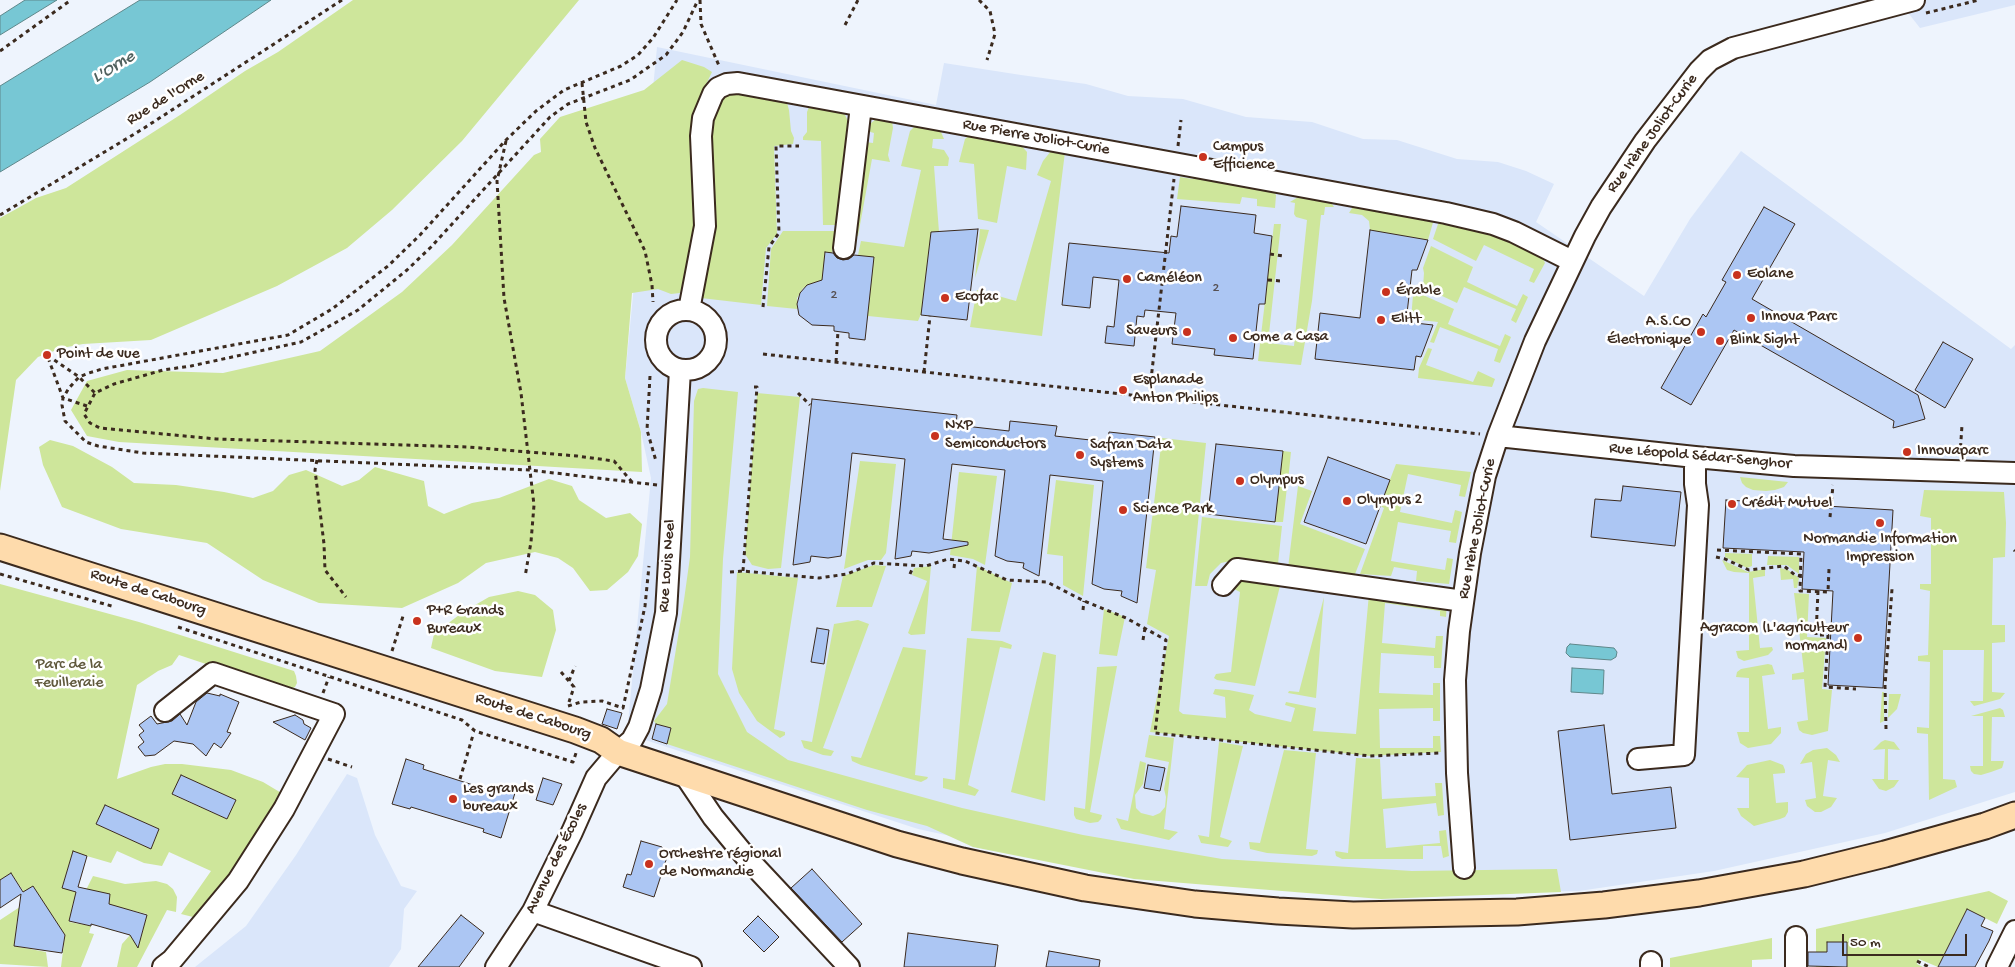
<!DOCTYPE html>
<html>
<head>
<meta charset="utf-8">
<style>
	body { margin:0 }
	#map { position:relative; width:2015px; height:967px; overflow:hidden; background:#eef4fd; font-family:"Gochi Hand",sans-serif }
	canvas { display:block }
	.scale { position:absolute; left:1842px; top:934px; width:125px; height:22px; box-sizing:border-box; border:2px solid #3b2a1e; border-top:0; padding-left:6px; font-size:15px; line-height:18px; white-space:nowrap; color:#3b2a1e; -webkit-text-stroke:4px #fff; paint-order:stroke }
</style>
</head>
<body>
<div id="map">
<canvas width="2015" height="967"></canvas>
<div class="scale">50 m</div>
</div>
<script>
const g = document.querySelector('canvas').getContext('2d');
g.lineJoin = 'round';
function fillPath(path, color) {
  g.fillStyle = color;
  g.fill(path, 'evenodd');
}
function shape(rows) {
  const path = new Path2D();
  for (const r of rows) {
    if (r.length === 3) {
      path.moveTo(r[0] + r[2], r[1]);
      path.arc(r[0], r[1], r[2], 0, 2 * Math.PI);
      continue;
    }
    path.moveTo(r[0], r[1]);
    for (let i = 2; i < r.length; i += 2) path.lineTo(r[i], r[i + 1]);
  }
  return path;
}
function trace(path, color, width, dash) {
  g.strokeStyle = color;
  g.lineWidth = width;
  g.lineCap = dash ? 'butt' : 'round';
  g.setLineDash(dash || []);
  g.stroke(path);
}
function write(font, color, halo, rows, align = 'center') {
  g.font = font + ' "Gochi Hand",sans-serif';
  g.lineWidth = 5;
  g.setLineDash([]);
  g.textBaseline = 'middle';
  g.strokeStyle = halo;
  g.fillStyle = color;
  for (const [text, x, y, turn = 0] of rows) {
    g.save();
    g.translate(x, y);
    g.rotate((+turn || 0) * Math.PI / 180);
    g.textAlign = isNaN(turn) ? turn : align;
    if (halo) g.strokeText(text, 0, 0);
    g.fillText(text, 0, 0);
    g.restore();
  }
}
const built = shape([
	[1898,0,2015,0,2015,5,1920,28],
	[657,47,936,105,944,63,1021,75,1086,84,1128,96,1183,99,1246,117,1312,122,1363,139,1397,140,1457,159,1498,162,1526,171,1554,184,1536,222,1644,296,1690,219,1741,151,2011,349,2015,345,2015,792,1885,833,1714,871,1579,891,1432,894,1107,870,918,829,627,734,651,478,641,432,625,378],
	[347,774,357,778,375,835,401,886,417,891,404,909,401,949,389,967,195,967,246,926,296,855]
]);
const green = shape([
	[353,0,579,0,462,141,392,210,347,248,277,286,151,340,83,344,62,348,38,357,16,380,0,491,0,218,36,198,66,188,180,115,245,71,278,52],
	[682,60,704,67,712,72,700,97,693,132,695,177,695,231,689,270,680,293,671,294,658,289,632,293,625,378,641,432,642,472,119,442,87,436,71,410,87,381,127,370,223,373,320,351,402,292,452,245,534,155,541,152,540,139,560,117,644,90],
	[739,90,783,99,787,103,789,110,791,131,794,138,793,144,774,146,777,234,766,248,761,305,701,298,709,122,723,97,730,92],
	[815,105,840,110,845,115,848,121,844,154,847,167,841,176,838,225,823,225,821,141,803,140,803,137,807,132,807,112,809,107],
	[881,118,888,119,892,121,893,128,888,155,890,162,872,159,858,236,857,236,865,142,873,143,874,133,867,131,870,124,876,119],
	[921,124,935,127,941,132,944,139,933,139,932,148,944,150,949,158,948,166,934,166,939,232,931,233,921,314,918,321,868,316,858,255,861,241,904,247,921,170,901,166,910,131,915,126],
	[970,135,1019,143,1027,152,1026,170,1007,166,997,223,978,219,974,164,959,162,965,139],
	[1061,150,1065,152,1042,336,970,327,977,290,1016,301,1051,181,1037,175,1043,161,1051,151],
	[1195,174,1271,189,1276,195,1275,208,1257,206,1257,199,1242,197,1240,204,1177,199,1180,177,1193,179],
	[1300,196,1329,200,1334,207,1325,207,1324,215,1321,215,1312,301,1301,365,1258,361,1274,224,1281,224,1268,343,1294,346,1307,220,1296,217,1294,214,1295,203,1290,202],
	[1354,205,1434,219,1428,240,1370,230,1369,221,1362,215,1349,213],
	[1439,221,1480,227,1542,256,1545,263,1534,283,1529,281,1534,269,1484,245,1476,261,1433,239],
	[980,229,989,230,975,278],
	[783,231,836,231,832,253,825,252,826,283,815,282,803,288,797,298,797,309,767,306,771,249],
	[1431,246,1473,267,1467,282,1517,306,1523,294,1528,297,1516,323,1511,320,1516,309,1464,287,1457,303,1423,287,1424,273,1423,268],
	[1413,295,1423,295,1454,309,1448,324,1500,346,1505,334,1511,337,1500,363,1494,361,1498,349,1440,327,1434,343,1430,342,1438,322,1411,319],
	[1428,348,1432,349,1426,365,1473,382,1478,371,1495,379,1492,387,1418,378,1419,368],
	[703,388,738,392,723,559,718,674,747,732,788,760,962,808,1083,835,1222,859,1412,871,1557,869,1561,892,1381,899,1134,879,973,847,927,826,867,810,667,744,671,728,656,724,654,721,667,704,684,600,690,557,694,401,698,389],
	[757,393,800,397,781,568,768,569,752,565,745,554],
	[1162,438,1206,443,1179,711,1183,714,1226,718,1225,697,1213,694,1215,689,1229,690,1254,695,1249,710,1255,714,1291,722,1295,708,1285,705,1286,702,1316,708,1313,731,1356,734,1369,594,1447,603,1446,617,1440,616,1440,611,1385,603,1382,643,1435,648,1436,636,1443,636,1441,668,1434,668,1434,656,1381,653,1379,693,1433,695,1433,683,1440,683,1440,721,1433,721,1433,708,1379,709,1380,748,1433,748,1433,736,1440,736,1441,752,1370,756,1150,732,1169,636,1147,624,1156,570,1146,568],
	[50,440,73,446,112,467,134,483,176,485,224,492,253,498,273,491,289,475,306,470,342,486,359,480,375,467,424,481,428,506,444,514,472,503,499,498,549,479,572,486,579,500,606,518,630,513,642,524,638,556,628,572,607,590,590,591,573,568,558,558,535,552,486,563,458,583,402,608,319,603,263,580,207,543,121,529,62,507,43,465,39,447],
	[1283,451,1291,452,1288,481,1268,479],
	[860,461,896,464,886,553,881,560,868,560,844,569],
	[1396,464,1471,472,1465,497,1459,496,1461,485,1408,474,1400,512,1452,523,1455,510,1462,512,1456,543,1449,542,1451,531,1398,522,1391,561,1445,570,1447,558,1453,559,1449,584,1416,581,1417,571,1394,567,1391,576,1360,574,1384,508,1380,506],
	[959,472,997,476,985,565,973,559,950,555],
	[1740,477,1788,482,1784,487,1775,490,1766,491,1753,490,1746,487,1742,483],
	[1056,480,1094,485,1083,596,1063,585,1063,556,1047,554],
	[1267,483,1287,487,1283,522,1275,522],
	[1298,486,1312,491,1300,524,1365,549,1355,574,1288,568],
	[1924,490,2004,492,2006,523,2005,557,1993,558,1992,625,2005,625,2005,642,1992,643,1992,692,2005,693,2000,699,1974,706,1970,701,1983,701,1984,650,1943,650,1943,779,1955,780,1957,787,1929,800,1928,734,1917,733,1917,727,1929,728,1930,662,1918,661,1918,656,1928,655,1930,591,1920,589,1920,584,1931,584,1931,518,1920,516],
	[1202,517,1282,526,1278,564,1235,560,1221,563,1210,574,1207,586,1195,586],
	[1725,553,1752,554,1752,566,1747,568,1725,557],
	[1768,556,1799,557,1799,574,1787,565,1767,565],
	[1722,560,1748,572,1765,569,1765,576,1753,578,1760,648,1772,647,1773,650,1768,655,1744,661,1738,658,1736,651,1749,650,1749,573,1734,572,1727,570],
	[874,565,886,566,872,607,836,607,843,576],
	[931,566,925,634,911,635,908,633,927,581,912,575,914,568],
	[977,566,1012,583,1000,632,971,631],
	[1780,568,1788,570,1799,578,1797,588,1794,588,1793,579,1781,580],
	[737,572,798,578,774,729,785,732,785,735,780,738,757,721,739,693,732,669],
	[1227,578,1281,582,1255,686,1217,680,1214,678,1216,674,1231,672,1240,592,1226,585],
	[0,584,139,622,294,671,296,676,297,683,295,687,287,691,179,655,172,665,158,671,137,685,117,779,151,767,165,764,182,764,231,770,263,782,283,794,250,849,197,918,181,914,211,871,169,852,162,866,144,863,117,851,111,863,73,852,62,887,84,894,93,876,125,884,156,881,167,884,173,889,177,897,176,912,167,910,137,967,117,967,122,944,130,935,138,940,141,938,147,914,122,908,115,931,106,929,110,894,95,891,93,907,73,903,69,922,91,926,89,933,94,934,81,967,61,967,65,935,33,886,24,892,11,873,0,881],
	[181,775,236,800,227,819,173,795],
	[105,805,159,829,151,849,96,824],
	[518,591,535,595,553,610,556,630,542,677,495,671,431,648,434,634,463,612,489,597],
	[1794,593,1809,594,1807,637,1826,638,1822,689,1832,690,1828,731,1812,735,1803,733,1799,730,1797,722,1808,720,1804,679,1792,680,1792,674,1804,672,1799,630,1787,631,1787,627,1798,625],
	[1324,597,1316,698,1288,693,1289,691,1299,692],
	[1104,609,1125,617,1117,656,1099,654],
	[858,620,869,624,823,748,834,751,831,756,823,755,804,748,801,740,812,742,834,624],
	[967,638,1002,641,1012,645,1011,649,1000,647,968,785,979,790,975,796,943,788,943,778,955,780],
	[903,647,926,650,915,775,928,777,927,779,921,782,861,765,852,761,851,756,861,758],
	[1043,652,1056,655,1045,801,1011,792],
	[1768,664,1772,665,1775,674,1762,676,1768,729,1781,727,1781,733,1771,744,1748,748,1740,743,1737,732,1749,732,1749,678,1736,677,1737,672,1741,669],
	[1117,666,1090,812,1102,815,1101,819,1098,822,1090,823,1076,819,1074,815,1074,807,1085,809,1097,667],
	[1882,692,1884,692,1884,721,1880,723],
	[1889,694,1901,694,1897,709,1888,718],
	[2000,708,2003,710,2005,717,1992,717,1991,761,2004,761,2003,765,2002,768,1991,772,1981,775,1974,774,1971,771,1970,766,1983,766,1983,716,1971,716],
	[1149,735,1174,738,1164,829,1178,832,1169,840,1121,829,1116,818,1128,821,1140,761,1146,763,1143,784,1135,795,1136,808,1141,813,1153,816,1160,813,1165,807,1166,797,1164,789,1169,762,1145,757],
	[1885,740,1894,742,1900,750,1888,749,1888,780,1899,780,1894,787,1886,791,1879,789,1872,779,1884,779,1885,749,1873,750,1881,742],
	[1219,742,1243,746,1220,837,1232,841,1228,847,1201,843,1198,835,1209,837],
	[1827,748,1836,755,1840,762,1828,760,1823,796,1837,798,1831,807,1821,812,1815,812,1807,806,1805,800,1816,798,1812,762,1800,764,1806,754,1813,750],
	[1284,750,1316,753,1306,849,1318,850,1317,854,1312,856,1267,853,1250,849,1249,842,1260,843],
	[1356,758,1380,759,1382,799,1436,796,1435,783,1442,783,1444,815,1438,816,1436,803,1383,809,1386,848,1440,843,1439,831,1446,830,1449,856,1443,858,1441,846,1423,846,1423,859,1342,859,1336,856,1335,851,1348,853],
	[1770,760,1783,765,1785,770,1785,773,1773,774,1776,803,1788,802,1788,812,1785,817,1780,819,1754,826,1741,816,1737,808,1749,808,1749,778,1736,777,1747,765],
	[1989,891,2008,901,1997,924,1967,909,1938,967,1919,959,1917,964,1923,967,1847,967,1847,942,1827,942,1827,967,1816,967,1816,929],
	[29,901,20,921,17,921,14,946,46,952,48,967,0,964,0,920],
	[1772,938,1772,959,1752,960,1752,967,1670,967,1670,958]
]);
const water = shape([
	[25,0,57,0,0,35,0,16,25,0],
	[140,0,271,0,150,82,0,172,0,86,140,0],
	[1570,644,1614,648,1617,652,1616,657,1611,660,1570,657,1566,653,1567,647,1570,644],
	[1572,668,1604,670,1603,694,1571,692,1572,668]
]);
const building = shape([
	[1181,206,1256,215,1254,233,1272,236,1265,304,1259,304,1253,359,1214,355,1215,349,1172,344,1176,313,1145,310,1144,317,1137,316,1134,346,1105,343,1107,326,1114,327,1119,280,1093,277,1090,308,1062,305,1069,243,1169,253,1171,236,1177,237,1181,206],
	[1764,207,1795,224,1752,299,1918,395,1925,419,1893,428,1894,421,1734,330,1691,405,1661,388,1703,314,1706,317,1726,282,1722,280,1764,207],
	[978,229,967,320,921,315,931,232,978,229],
	[1370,230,1428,240,1417,270,1412,270,1406,322,1433,325,1421,357,1416,356,1414,370,1315,359,1320,313,1360,318,1370,230],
	[825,252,833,253,837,258,843,260,849,259,854,255,874,257,865,340,849,338,849,333,834,331,834,326,812,325,799,315,797,304,800,293,807,285,822,280,825,252],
	[1943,342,1973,359,1945,408,1915,390,1943,342],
	[812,399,957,415,956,425,1009,431,1010,421,1057,426,1055,436,1108,442,1109,432,1155,437,1137,603,1121,596,1122,591,1104,589,1092,584,1103,481,1050,475,1039,576,1023,568,1024,563,1007,561,995,556,1005,470,952,464,943,539,968,542,968,545,929,553,912,551,911,556,895,559,905,459,852,453,841,556,828,558,811,556,810,562,793,565,812,399],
	[1216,444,1283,451,1275,522,1208,514,1216,444],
	[1328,457,1390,480,1366,544,1304,522,1328,457],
	[1623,486,1681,492,1675,546,1591,537,1595,499,1621,501,1623,486],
	[1726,500,1893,510,1883,688,1828,685,1833,591,1802,589,1804,552,1723,548,1726,500],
	[817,628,829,630,824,664,811,662,817,628],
	[207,693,220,696,220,694,239,702,227,732,231,733,221,748,214,743,206,756,193,744,174,741,155,755,145,756,138,747,144,742,139,735,144,731,139,725,151,716,157,724,172,721,180,714,187,725,196,702,207,693],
	[607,709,622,713,617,729,602,724,607,709],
	[295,715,303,720,304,724,311,728,305,740,273,722,295,715],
	[656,724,671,728,667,744,652,739,656,724],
	[1604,725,1612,794,1671,787,1676,828,1570,840,1558,731,1604,725],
	[406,759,424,765,423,769,470,784,495,792,497,788,515,793,501,838,483,832,484,829,411,807,410,809,392,804,406,759],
	[1148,765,1165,768,1160,791,1144,788,1148,765],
	[181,775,236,800,227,819,172,794,181,775],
	[543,778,562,784,553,805,536,800,543,778],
	[105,805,159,829,151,849,96,824,105,805],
	[641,841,662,847,667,857,654,897,623,887,627,874,631,875,641,841],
	[73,851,87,856,78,887,110,894,109,904,147,915,138,948,130,935,91,924,91,926,69,921,76,892,62,888,73,851],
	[812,869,862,924,842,942,791,888,812,869],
	[11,873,23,892,33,886,65,935,62,953,14,946,21,894,0,908,0,880,11,873],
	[1967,909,1985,918,1981,926,1993,931,1989,941,1975,967,1938,967,1967,909],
	[461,915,484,933,459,967,418,967,461,915],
	[758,916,779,937,764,952,743,931,758,916],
	[908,933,998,945,995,967,904,967,908,933],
	[1827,942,1847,942,1847,967,1808,966,1808,952,1827,952,1827,942],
	[1049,951,1100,960,1099,967,1046,967,1049,951]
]);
const path = shape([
	[700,0,701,24,720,68],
	[979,0,990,11,995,34,987,60],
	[1926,13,1979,0],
	[845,25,858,0],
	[0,51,71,0],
	[582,83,586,122,595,148,645,251,652,285,653,302],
	[506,141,497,181,504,298,521,393,534,505,531,542,525,577],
	[1178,146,1181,120],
	[0,215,141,130,342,0],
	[1270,254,1283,256],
	[1268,280,1281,281],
	[763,307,769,247,779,233,776,146,799,146],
	[763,354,1480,434],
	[836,362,838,331],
	[924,372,930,316],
	[650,376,647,430,656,461],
	[798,393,810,405],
	[1149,397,1174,179],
	[87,406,63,398,47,355,79,377,95,393],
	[1960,455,1962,425],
	[317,460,315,470,324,544,325,570,346,597],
	[632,482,614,461,577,456,468,447,216,439,100,428,90,423,84,414,95,393,114,384,163,370,191,366,301,342,358,310,407,270,431,247,550,117,568,104,630,80,666,55,683,32,698,0],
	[657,485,529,470,143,453,98,446,86,442,65,421,62,405,63,398,69,388,79,377,89,373,102,369,288,335,332,309,388,266,420,235,506,140,536,111,564,90,621,66,638,55,653,38,677,0],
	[1830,517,1833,485],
	[1717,550,1801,554,1800,591,1828,592,1829,569],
	[2014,550,2015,551],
	[1716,557,1725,559,1749,570,1784,566,1795,575,1800,576],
	[954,568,955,560],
	[743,571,757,387,754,387],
	[730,572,743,571,819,578,847,574,874,563,926,566,948,559,965,561,1007,580,1047,582,1084,601,1126,618,1166,640,1155,733,1370,756,1439,753],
	[0,574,115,607],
	[910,574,913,567],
	[1818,591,1816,635,1828,635,1825,687,1856,689],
	[1083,610,1084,601],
	[178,627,462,720,475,731,573,762,577,750],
	[1143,640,1145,628],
	[392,651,404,613],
	[561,672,574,687,569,702],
	[569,681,575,666],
	[323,693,329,677],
	[568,706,581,702,602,701,623,708,645,606,649,566],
	[1886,729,1885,686,1892,589],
	[328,759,352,767],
	[460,779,473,735],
	[1917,961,1929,967]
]);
const minor = shape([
	[844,248,861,106],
	[689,310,705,226,701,136,703,118,713,94,718,88,727,84,738,83,1446,213,1493,224,1514,232,1572,261],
	[686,340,30],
	[1498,436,1695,457,1794,466,2015,473],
	[1223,585,1237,569,1463,601],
	[1638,759,1684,755,1698,505,1695,484,1695,457],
	[684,774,713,817,746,857,849,967],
	[1464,868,1457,773,1455,680,1459,631,1470,553,1485,476,1498,436,1535,341,1585,236,1601,207,1645,141,1699,71,1710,60,1733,48,1914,0],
	[533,911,691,967],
	[1651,962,1651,967],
	[163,967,172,960,238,881,284,809,334,714,213,673,165,711],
	[496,967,533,911,572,832,596,778,618,752,632,740,639,727,651,689,666,613,680,370],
	[1796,967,1796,937],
	[1997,967,2015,931]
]);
const major = shape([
	[0,547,575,730,601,740,618,752,897,844,962,861,1085,888,1195,904,1278,911,1353,915,1517,912,1604,905,1699,893,1804,874,1885,854,1985,826,2015,815]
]);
const markers = [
	[1203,157,5,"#c8321e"],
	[1737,275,5,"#c8321e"],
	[1127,279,5,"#c8321e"],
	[1386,292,5,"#c8321e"],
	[945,298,5,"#c8321e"],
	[1751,318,5,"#c8321e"],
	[1381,320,5,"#c8321e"],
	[1187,332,5,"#c8321e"],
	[1701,332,5,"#c8321e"],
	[1233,338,5,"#c8321e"],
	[1720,341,5,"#c8321e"],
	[47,355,5,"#c8321e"],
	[1123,390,5,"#c8321e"],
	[935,436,5,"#c8321e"],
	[1907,452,5,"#c8321e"],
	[1080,455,5,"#c8321e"],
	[1240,481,5,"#c8321e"],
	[1347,501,5,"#c8321e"],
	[1732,504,5,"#c8321e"],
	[1123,510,5,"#c8321e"],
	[1880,523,5,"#c8321e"],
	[417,621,5,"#c8321e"],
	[1858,638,5,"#c8321e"],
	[453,799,5,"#c8321e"],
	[649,864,5,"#c8321e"]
];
const numberNames = [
	["2",1216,289],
	["2",834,296]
];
const streetNames = [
	["Rue de l'Orne",166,99,-32],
	["Rue Irène Joliot-Curie",1653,134,-54],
	["Rue Pierre Joliot-Curie",1036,138,10],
	["Rue Léopold Sédar-Senghor",1700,457,5],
	["Rue Irène Joliot-Curie",1478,529,-79],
	["Rue Louis Neel",668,566,-86],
	["Route de Cabourg",148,593,18],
	["Route de Cabourg",533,717,18],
	["Avenue des Écoles",557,859,-64]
];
const poiNames = [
	["Campus",1213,148],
	["Efficience",1213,166],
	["Eolane",1747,275],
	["Caméléon",1137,279],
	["Érable",1396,292],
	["Ecofac",955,298],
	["Innova Parc",1761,318],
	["Elitt",1391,320],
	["A.S.CO",1691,323,"right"],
	["Électronique",1691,341,"right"],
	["Saveurs",1177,332,"right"],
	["Come a Casa",1243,338],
	["Blink Sight",1730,341],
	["Point de vue",57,355],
	["Esplanade",1133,381],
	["Anton Philips",1133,399],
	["NXP",945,427],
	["Semiconductors",945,445],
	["Safran Data",1090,446],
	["Systems",1090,464],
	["Innovaparc",1917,452],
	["Olympus",1250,481],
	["Olympus 2",1357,501],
	["Crédit Mutuel",1742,504],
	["Science Park",1133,510],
	["Normandie Information",1880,540,"center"],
	["Impression",1880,558,"center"],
	["P+R Grands",427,612],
	["Bureaux",427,630],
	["Agracom (L'agriculteur",1848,629,"right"],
	["normand)",1848,647,"right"],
	["Les grands",463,790],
	["bureaux",463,808],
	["Orchestre régional",659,855],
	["de Normandie",659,873]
];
const parkNames = [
	["Parc de la",69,666],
	["Feuilleraie",69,684]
];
const waterNames = [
	["L'Orne",114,68,-31]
];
fillPath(built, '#dae6fa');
fillPath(green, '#cee69b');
fillPath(water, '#77c7d4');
trace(water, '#5f888b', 1);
fillPath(building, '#acc6f3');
trace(building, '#3b2a1e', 1);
trace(minor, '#3b2a1e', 24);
trace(major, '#3b2a1e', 29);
trace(path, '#3b2a1e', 3, [4, 4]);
trace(minor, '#fff', 20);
trace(major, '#fedbac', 25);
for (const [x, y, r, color] of markers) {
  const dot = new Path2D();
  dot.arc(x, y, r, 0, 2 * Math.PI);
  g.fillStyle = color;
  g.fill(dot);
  trace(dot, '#fff', 2);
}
write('14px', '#575153', null, numberNames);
write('16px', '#3b2a1e', '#fff', streetNames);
write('16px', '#3b2a1e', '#fff', poiNames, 'left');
write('16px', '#60593d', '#fff', parkNames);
write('italic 18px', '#50615e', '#fff', waterNames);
</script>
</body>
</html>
